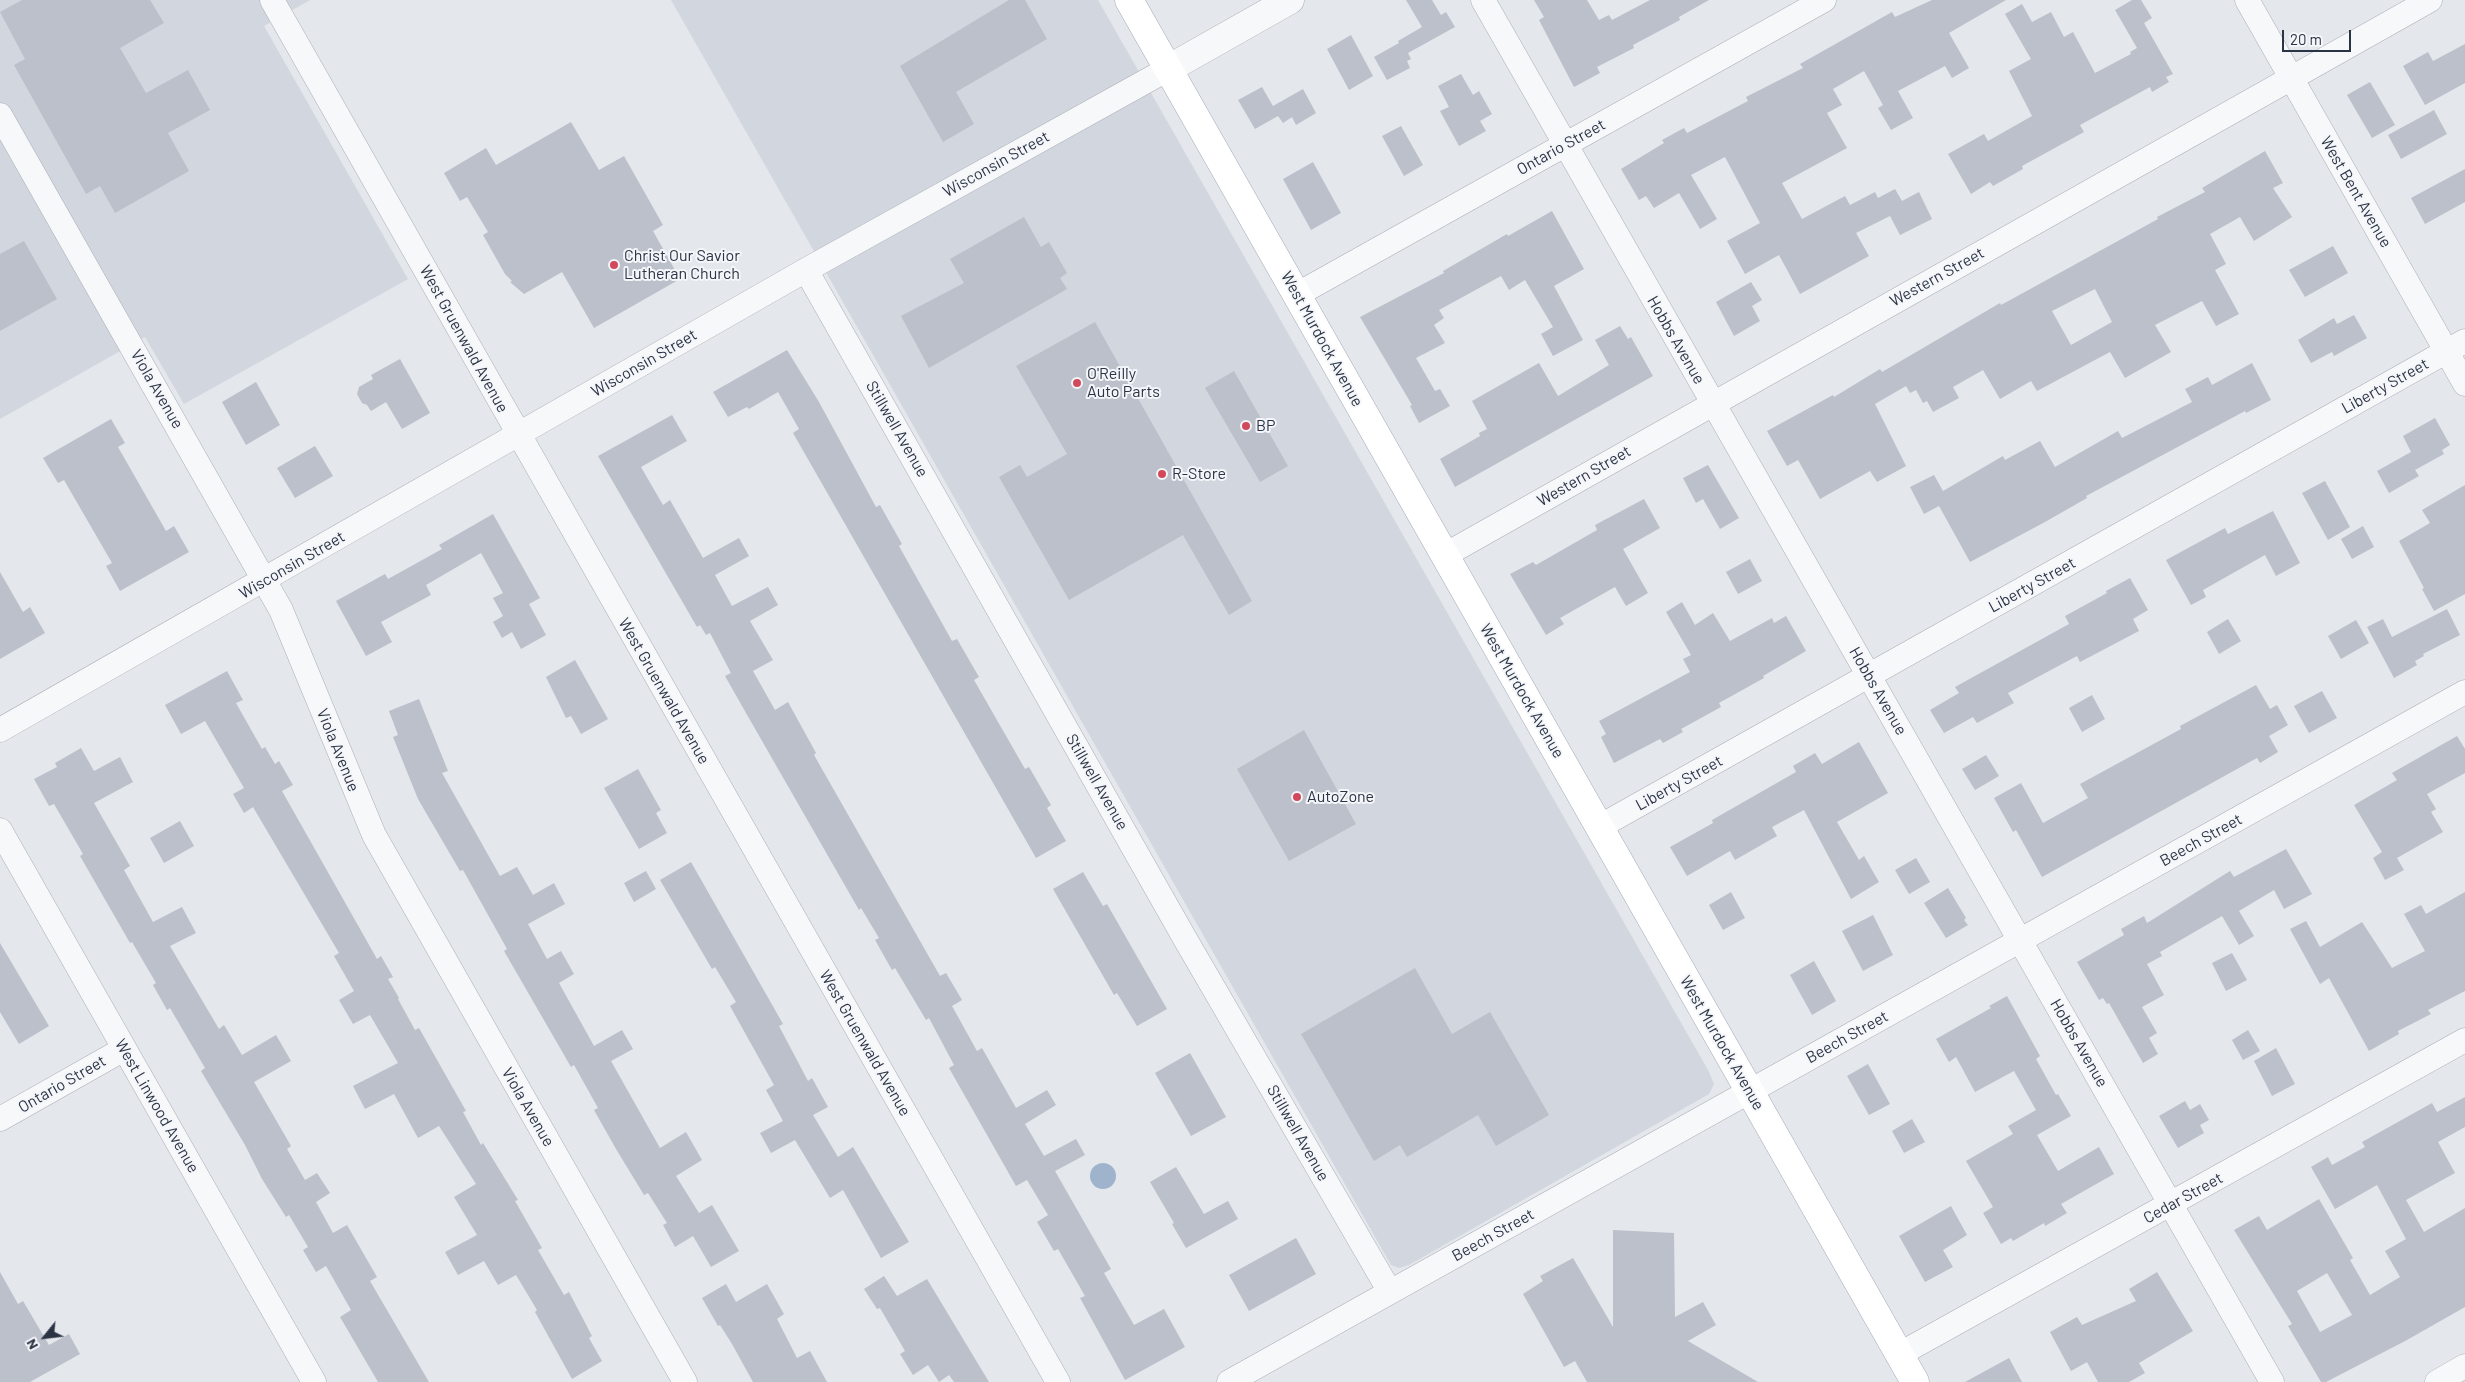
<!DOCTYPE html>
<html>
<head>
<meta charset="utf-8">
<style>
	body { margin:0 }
	#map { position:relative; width:2465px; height:1382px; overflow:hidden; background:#e4e7ec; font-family:Barlow,sans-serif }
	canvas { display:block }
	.north { position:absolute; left:20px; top:1312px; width:50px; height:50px; -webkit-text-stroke:4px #f4f6f9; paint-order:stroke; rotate:241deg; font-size:14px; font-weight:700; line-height:20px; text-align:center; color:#2b3445 }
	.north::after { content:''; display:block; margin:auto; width:18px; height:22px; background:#2b3445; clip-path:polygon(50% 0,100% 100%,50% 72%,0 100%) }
	.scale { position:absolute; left:2282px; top:30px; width:69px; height:22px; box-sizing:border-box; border:2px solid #2b3445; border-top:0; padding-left:6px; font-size:15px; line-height:18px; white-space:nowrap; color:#2b3445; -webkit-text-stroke:4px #f4f6f9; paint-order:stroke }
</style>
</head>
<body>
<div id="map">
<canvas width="2465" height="1382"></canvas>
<div class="north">N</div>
<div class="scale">20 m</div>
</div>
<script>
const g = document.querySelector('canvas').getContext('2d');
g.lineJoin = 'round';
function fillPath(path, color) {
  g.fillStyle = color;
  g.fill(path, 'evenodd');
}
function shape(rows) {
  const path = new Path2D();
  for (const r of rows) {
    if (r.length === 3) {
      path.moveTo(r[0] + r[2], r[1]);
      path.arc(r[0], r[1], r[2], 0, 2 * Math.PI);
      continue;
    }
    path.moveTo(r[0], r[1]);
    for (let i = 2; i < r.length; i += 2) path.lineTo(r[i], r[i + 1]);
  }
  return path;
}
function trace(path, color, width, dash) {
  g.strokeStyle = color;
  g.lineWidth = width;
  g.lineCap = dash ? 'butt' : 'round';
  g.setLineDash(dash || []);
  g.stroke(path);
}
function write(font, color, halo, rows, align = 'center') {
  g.font = font + ' Barlow,sans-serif';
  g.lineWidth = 4;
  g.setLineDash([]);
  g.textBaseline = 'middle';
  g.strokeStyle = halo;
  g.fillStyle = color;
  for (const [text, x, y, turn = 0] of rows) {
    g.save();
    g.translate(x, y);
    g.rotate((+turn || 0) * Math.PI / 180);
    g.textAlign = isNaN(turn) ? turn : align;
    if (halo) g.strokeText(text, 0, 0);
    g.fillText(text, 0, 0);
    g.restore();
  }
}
const built = shape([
	[0,0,310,0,264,26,408,279,184,404,145,337,0,419],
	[671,0,1098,0,1708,1070,1714,1084,1709,1094,1409,1265,1399,1268,1391,1265]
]);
const water = shape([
	[1103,1176,13]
]);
const building = shape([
	[22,0,150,0,164,23,120,48,146,93,188,70,210,110,168,133,189,171,115,213,100,186,86,194,14,65,25,59,0,12],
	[1009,0,1025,0,1047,39,956,92,974,124,943,142,900,66],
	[1406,0,1432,0,1441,15,1446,12,1455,27,1408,53,1411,59,1407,61,1410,68,1387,80,1374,57,1399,43,1398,41,1422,27],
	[1534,0,1587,0,1599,20,1609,15,1612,20,1650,0,1709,0,1679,17,1680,20,1633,45,1634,48,1597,67,1600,73,1574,87,1539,20,1544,17],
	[1932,0,2006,0,1949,33,1969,68,1952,78,1945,66,1898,91,1913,118,1891,130,1878,108,1883,105,1864,71,1833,89,1842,105,1827,113,1847,148,1782,183,1802,219,1845,196,1850,205,1875,192,1878,198,1895,189,1902,201,1919,192,1932,219,1900,235,1890,216,1856,233,1869,256,1800,294,1779,255,1745,274,1727,241,1760,223,1725,157,1691,175,1717,219,1700,229,1679,193,1654,208,1646,196,1639,200,1621,169,1664,143,1662,140,1684,128,1687,133,1748,101,1746,97,1803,68,1800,64,1892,12,1895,17],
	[2132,0,2141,0,2152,18,2144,23,2173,74,2166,77,2169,82,2152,92,2150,87,2080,125,2084,132,2022,166,2023,169,1993,186,1990,182,1971,194,1948,154,1984,134,1988,141,2032,116,2009,71,2031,59,2005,14,2022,4,2032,22,2051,12,2064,37,2073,32,2095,73,2131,54,2130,52,2137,48,2115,10],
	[1351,35,1373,76,1349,90,1327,49],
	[2465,44,2465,83,2425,105,2403,66,2428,52,2433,61],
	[1461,74,1473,95,1479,91,1492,114,1480,121,1486,131,1459,146,1440,111,1449,107,1438,86],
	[2370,82,2395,125,2372,138,2347,95],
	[1262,87,1273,106,1303,89,1316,113,1296,125,1292,117,1283,123,1278,116,1255,129,1238,100],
	[2434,110,2447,134,2401,159,2388,135],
	[571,122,599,170,624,156,663,225,653,231,680,279,594,328,562,272,524,294,510,282,512,281,505,274,483,235,488,232,467,197,460,201,444,173,486,148,496,165],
	[1401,126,1423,165,1404,176,1382,136],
	[2265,151,2283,183,2273,188,2292,217,2254,241,2240,217,2210,234,2226,264,2215,270,2239,314,2216,326,2202,301,2155,325,2171,352,2125,378,2110,352,2037,391,2031,381,2000,399,1983,370,1953,387,1959,398,1933,412,1927,401,1923,403,1916,390,1910,393,1906,386,1875,404,1906,466,1877,482,1870,471,1820,499,1798,460,1787,466,1767,431,1833,395,1834,397,1880,369,1882,372,2000,303,2001,305,2158,219,2157,217,2205,192,2202,188],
	[2095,289,2112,322,2071,345,2052,311],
	[1313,162,1341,213,1311,230,1283,179],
	[2465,169,2465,202,2425,224,2411,198],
	[1552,211,1584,269,1554,286,1583,340,1553,356,1541,334,1553,327,1525,280,1509,290,1501,276,1439,310,1444,318,1434,325,1445,343,1416,358,1435,391,1440,389,1450,406,1419,423,1410,406,1412,405,1360,317,1444,273,1443,271,1507,234,1508,236],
	[1024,217,1041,247,1049,242,1067,273,1060,278,1067,289,929,368,901,316,964,283,950,259],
	[24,241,57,299,0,331,0,254],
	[2333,246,2348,273,2305,297,2289,270],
	[1751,282,1762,300,1752,306,1760,321,1734,336,1716,302],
	[2354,315,2367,338,2334,356,2332,352,2311,363,2298,340,2334,318,2337,324],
	[1095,322,1252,601,1229,615,1183,535,1069,600,999,477,1020,465,1027,477,1067,454,1016,366],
	[1620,326,1628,339,1631,337,1653,376,1455,487,1440,459,1480,436,1479,433,1487,429,1472,401,1539,363,1558,396,1609,365,1595,340],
	[787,350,819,402,876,507,880,505,902,544,899,546,952,641,957,639,979,677,974,680,1025,769,1029,767,1051,805,1047,808,1066,841,1036,858,793,433,799,429,778,392,749,409,747,407,728,417,713,392],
	[400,359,430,413,402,429,386,402,371,411,367,405,362,403,357,394,359,387,373,379,371,375],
	[2252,363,2271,400,2246,413,2245,411,2086,496,2087,498,2045,522,1970,562,1939,506,1924,514,1910,487,1934,475,1943,491,2003,456,2005,460,2040,441,2055,467,2118,431,2122,438,2192,402,2185,389,2208,377,2212,385],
	[1234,371,1288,466,1260,482,1205,388],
	[256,382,280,425,246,445,222,402],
	[672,415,687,441,641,467,663,505,670,500,703,558,739,538,749,556,715,575,732,606,768,587,778,605,750,621,773,660,753,671,775,710,788,702,816,753,814,755,940,976,946,973,962,1000,952,1006,977,1051,982,1048,1016,1108,1047,1090,1056,1105,1025,1124,1044,1156,1076,1139,1085,1155,1055,1171,1111,1269,1104,1273,1134,1325,1164,1309,1185,1347,1125,1380,1080,1298,1085,1296,1058,1249,1054,1251,1037,1222,1048,1215,1027,1180,1016,1186,949,1068,954,1065,929,1018,926,1020,895,968,892,970,875,940,879,938,861,908,859,910,742,706,725,676,731,673,710,633,706,635,700,625,697,627,598,456],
	[2435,418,2450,445,2442,450,2444,454,2415,470,2419,476,2389,493,2377,471,2411,452,2403,436],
	[111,419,125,443,118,447,166,531,174,526,189,552,120,591,106,566,112,563,64,480,58,483,43,458],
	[315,446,333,476,295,498,277,468],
	[1708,465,1739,518,1720,529,1703,499,1696,503,1683,478],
	[2325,481,2350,527,2328,540,2302,493],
	[2465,485,2465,594,2434,611,2422,589,2424,588,2399,541,2430,523,2422,510],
	[1644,499,1660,528,1623,549,1648,593,1626,606,1615,587,1560,618,1564,624,1546,635,1510,574,1533,562,1536,565,1597,530,1595,525],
	[2273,511,2300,563,2276,576,2265,555,2203,590,2206,597,2191,605,2166,560,2225,528,2228,534],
	[493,514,540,598,529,604,546,635,521,649,512,632,502,638,493,622,503,616,493,598,503,593,481,553,426,585,431,595,381,622,392,642,366,656,336,601,385,574,388,579,442,549,439,545],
	[2363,526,2374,547,2352,559,2341,539],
	[1750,559,1762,581,1738,594,1726,572],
	[0,572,23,612,30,607,45,633,0,659],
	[2130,578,2148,610,2133,619,2139,631,2080,662,2077,656,2008,693,2014,703,1977,723,1973,717,1944,733,1930,710,1959,693,1955,687,2069,624,2065,616,2107,593,2106,591],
	[1682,602,1695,625,1713,613,1730,641,1772,618,1774,623,1786,616,1806,651,1763,676,1764,678,1719,703,1721,707,1681,729,1683,732,1663,743,1660,739,1614,763,1601,737,1606,734,1599,721,1690,672,1683,659,1691,655,1666,612],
	[2447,609,2460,635,2423,654,2424,656,2415,661,2417,665,2394,678,2367,627,2383,619,2392,637],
	[2228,619,2241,641,2219,654,2207,632],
	[2356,620,2369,643,2341,659,2328,636],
	[575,660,608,719,581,734,571,716,566,718,546,677],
	[227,671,243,700,236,703,262,749,265,747,275,764,279,761,293,785,282,791,377,959,381,956,393,977,388,979,399,998,398,999,415,1030,419,1028,466,1111,463,1112,481,1145,483,1143,518,1200,515,1201,542,1248,538,1250,564,1295,569,1292,592,1336,589,1338,602,1361,572,1379,535,1312,537,1310,516,1275,498,1285,484,1261,458,1275,445,1252,477,1235,454,1197,476,1184,439,1126,418,1138,394,1094,365,1109,353,1086,398,1063,370,1015,353,1024,339,1000,354,991,334,956,339,953,253,807,244,813,233,794,244,788,205,721,181,734,165,705],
	[2256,685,2270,709,2277,705,2288,725,2269,736,2278,752,2260,763,2257,758,2042,877,2016,830,2013,832,1994,798,2021,783,2043,823,2088,798,2080,784,2181,729,2180,726],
	[2322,691,2337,718,2309,733,2294,706],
	[2092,695,2105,719,2082,732,2069,708],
	[419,699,448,771,442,773,500,876,517,867,533,895,554,883,565,904,528,924,547,959,561,951,574,974,559,983,594,1046,622,1030,633,1049,611,1061,660,1148,686,1132,702,1160,676,1176,699,1213,712,1205,739,1251,711,1267,693,1236,675,1247,663,1225,667,1223,648,1193,644,1195,616,1149,594,1110,598,1108,574,1065,571,1067,504,951,507,949,463,870,460,871,418,799,393,737,398,735,389,711],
	[1304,730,1356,824,1289,861,1237,769],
	[2457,736,2465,749,2465,773,2427,794,2436,809,2431,812,2443,832,2397,858,2404,870,2385,880,2373,858,2382,852,2354,805,2397,780,2392,773],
	[1859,742,1888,793,1837,822,1859,860,1864,856,1879,882,1851,899,1804,810,1772,827,1777,836,1735,860,1730,851,1687,876,1670,847,1713,823,1712,820,1796,772,1793,766,1815,753,1822,764],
	[81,748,94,771,120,757,133,782,94,803,130,866,124,870,153,922,182,907,196,933,170,946,219,1029,224,1025,242,1055,276,1035,291,1061,254,1082,291,1146,287,1149,305,1180,317,1173,330,1193,316,1202,333,1233,347,1225,377,1277,370,1281,429,1382,378,1382,340,1317,351,1310,326,1266,316,1272,303,1250,308,1247,289,1215,286,1217,262,1179,245,1145,201,1071,205,1068,170,1008,167,1010,153,985,156,983,132,942,130,943,80,856,83,854,54,804,49,806,34,779,57,767,55,763],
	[1986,755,1999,776,1975,790,1962,769],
	[638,769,661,810,656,813,667,833,639,849,604,788],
	[180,821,194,846,164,863,150,838],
	[2286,849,2312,894,2284,909,2274,890,2239,911,2254,936,2239,945,2222,916,2160,952,2162,956,2147,964,2164,995,2142,1007,2157,1033,2149,1038,2158,1054,2143,1063,2109,1003,2107,1004,2103,998,2099,1000,2077,962,2124,935,2121,929,2144,916,2147,923,2230,871,2234,877],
	[1916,858,1930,882,1909,894,1895,870],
	[691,862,783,1024,779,1026,808,1081,812,1078,828,1107,813,1115,838,1157,853,1147,909,1242,881,1258,843,1190,830,1198,795,1140,771,1153,760,1133,783,1121,766,1090,774,1085,730,1006,736,1002,715,967,712,969,660,880],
	[646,871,656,889,634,902,624,883],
	[1083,872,1103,906,1107,904,1167,1009,1137,1026,1117,993,1114,995,1053,889],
	[1948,888,1966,918,1964,920,1968,925,1946,938,1924,903],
	[1731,892,1745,918,1723,930,1709,905],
	[2465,892,2465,991,2428,1010,2431,1014,2398,1031,2399,1034,2369,1051,2329,978,2320,984,2290,929,2306,921,2320,947,2362,922,2392,968,2425,951,2404,914,2421,905,2426,914],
	[1873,915,1893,955,1863,971,1842,931],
	[0,943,49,1026,19,1044,0,1012],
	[2232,953,2247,980,2226,991,2212,963],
	[1814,961,1836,1001,1812,1015,1790,975],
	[1415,968,1452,1034,1490,1012,1549,1115,1496,1146,1478,1115,1407,1157,1400,1145,1374,1161,1301,1034],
	[2007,996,2040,1056,2036,1059,2056,1095,2058,1094,2071,1116,2037,1135,2058,1171,2099,1147,2114,1174,2061,1204,2067,1213,2045,1226,2044,1223,2013,1241,2011,1238,2001,1244,1983,1213,1993,1207,1966,1161,2013,1134,2008,1126,2036,1110,2014,1071,1975,1092,1956,1057,1949,1062,1936,1039,1991,1008,1989,1006],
	[2248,1030,2260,1051,2243,1060,2232,1040],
	[2276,1048,2295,1084,2272,1096,2254,1061],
	[1190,1053,1226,1117,1191,1136,1155,1073],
	[1868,1064,1890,1104,1869,1115,1847,1076],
	[2465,1097,2465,1127,2438,1142,2455,1173,2406,1200,2424,1232,2465,1208,2465,1307,2407,1340,2326,1382,2321,1382,2288,1326,2292,1324,2234,1230,2259,1216,2267,1230,2319,1199,2353,1258,2350,1260,2370,1295,2400,1277,2385,1251,2406,1239,2377,1185,2335,1209,2311,1167,2328,1157,2332,1165,2365,1147,2362,1142,2432,1103,2437,1112],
	[2327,1273,2352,1315,2320,1332,2297,1291],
	[2185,1101,2190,1110,2200,1104,2209,1120,2200,1125,2204,1133,2178,1148,2159,1116],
	[1912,1119,1925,1142,1904,1153,1892,1131],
	[1176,1167,1204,1214,1228,1201,1238,1219,1186,1248,1172,1224,1174,1223,1150,1182],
	[1951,1206,1967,1235,1943,1250,1953,1267,1925,1282,1899,1236],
	[1613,1230,1674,1233,1675,1317,1703,1302,1716,1325,1688,1341,1758,1382,1587,1382,1575,1361,1564,1367,1523,1294,1543,1281,1540,1276,1573,1258,1613,1327],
	[1296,1238,1316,1274,1249,1311,1229,1275],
	[0,1272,18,1304,23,1301,49,1345,69,1334,80,1354,30,1382,0,1382],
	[2157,1272,2193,1331,2139,1363,2145,1373,2129,1382,2098,1382,2087,1362,2071,1371,2050,1332,2077,1317,2082,1325,2136,1301,2129,1289],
	[884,1276,897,1296,927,1279,989,1382,954,1382,949,1375,939,1382,928,1365,913,1375,900,1354,905,1351,880,1308,877,1309,864,1289],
	[726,1284,736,1302,767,1284,784,1314,777,1319,797,1358,810,1351,827,1382,753,1382,732,1344,720,1325,718,1326,702,1298],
	[2009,1358,2022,1382,1965,1382]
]);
const minor = shape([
	[272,0,1058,1382],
	[1483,0,2272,1382],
	[2247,0,2465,384],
	[0,115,281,610,374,835,685,1382],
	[806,270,1184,937,1390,1292],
	[1298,294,1824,0],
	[1445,555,2430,0],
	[0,730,806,270,1168,69],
	[1599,827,2465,341],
	[0,830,314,1382],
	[0,1119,124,1049],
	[1900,1354,2465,1040],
	[1229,1382,2465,692],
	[2437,1382,2465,1366]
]);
const tertiary = shape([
	[1168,69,1290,0]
]);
const primary = shape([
	[1129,0,1915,1382]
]);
const markers = [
	[614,265,5,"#d1495b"],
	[1077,383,5,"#d1495b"],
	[1246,426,5,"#d1495b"],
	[1162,474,5,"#d1495b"],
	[1297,797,5,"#d1495b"]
];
const streetNames = [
	["Ontario Street",1561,147,-29],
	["Wisconsin Street",996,164,-29],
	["West Bent Avenue",2356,192,60],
	["Western Street",1937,277,-29],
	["West Gruenwald Avenue",464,339,61],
	["West Murdock Avenue",1322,339,61],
	["Hobbs Avenue",1676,340,60],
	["Wisconsin Street",644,363,-30],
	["Liberty Street",2385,386,-29],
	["Viola Avenue",157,389,60],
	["Stillwell Avenue",897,429,60],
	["Western Street",1584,476,-30],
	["Wisconsin Street",292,565,-30],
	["Liberty Street",2032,585,-29],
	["West Gruenwald Avenue",664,691,60],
	["West Murdock Avenue",1522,691,60],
	["Hobbs Avenue",1878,691,60],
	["Viola Avenue",338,750,68],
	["Stillwell Avenue",1097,782,60],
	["Liberty Street",1679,783,-29],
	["Beech Street",2201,840,-29],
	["Beech Street",1847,1037,-29],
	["West Gruenwald Avenue",865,1043,60],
	["West Murdock Avenue",1722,1043,60],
	["Hobbs Avenue",2079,1043,60],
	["Ontario Street",62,1084,-30],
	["West Linwood Avenue",157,1106,60],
	["Viola Avenue",528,1107,60],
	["Stillwell Avenue",1298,1133,60],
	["Cedar Street",2183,1198,-29],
	["Beech Street",1493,1235,-29]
];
const poiNames = [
	["Christ Our Savior",624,256],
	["Lutheran Church",624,274],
	["O'Reilly",1087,374],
	["Auto Parts",1087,392],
	["BP",1256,426],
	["R-Store",1172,474],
	["AutoZone",1307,797]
];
fillPath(built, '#d2d6de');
fillPath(water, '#9fb4cc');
fillPath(building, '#bbc0ca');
trace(minor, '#a9aeb7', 25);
trace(tertiary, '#a9aeb7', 29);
trace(primary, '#a3abb8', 29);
trace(minor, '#f7f8fa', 24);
trace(tertiary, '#f7f8fa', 28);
trace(primary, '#fff', 28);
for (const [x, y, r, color] of markers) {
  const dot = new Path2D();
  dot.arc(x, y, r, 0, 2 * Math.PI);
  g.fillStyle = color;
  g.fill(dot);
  trace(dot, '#f4f6f9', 2);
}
write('16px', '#2b3445', '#f4f6f9', streetNames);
write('16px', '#2b3445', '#f4f6f9', poiNames, 'left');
</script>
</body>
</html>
